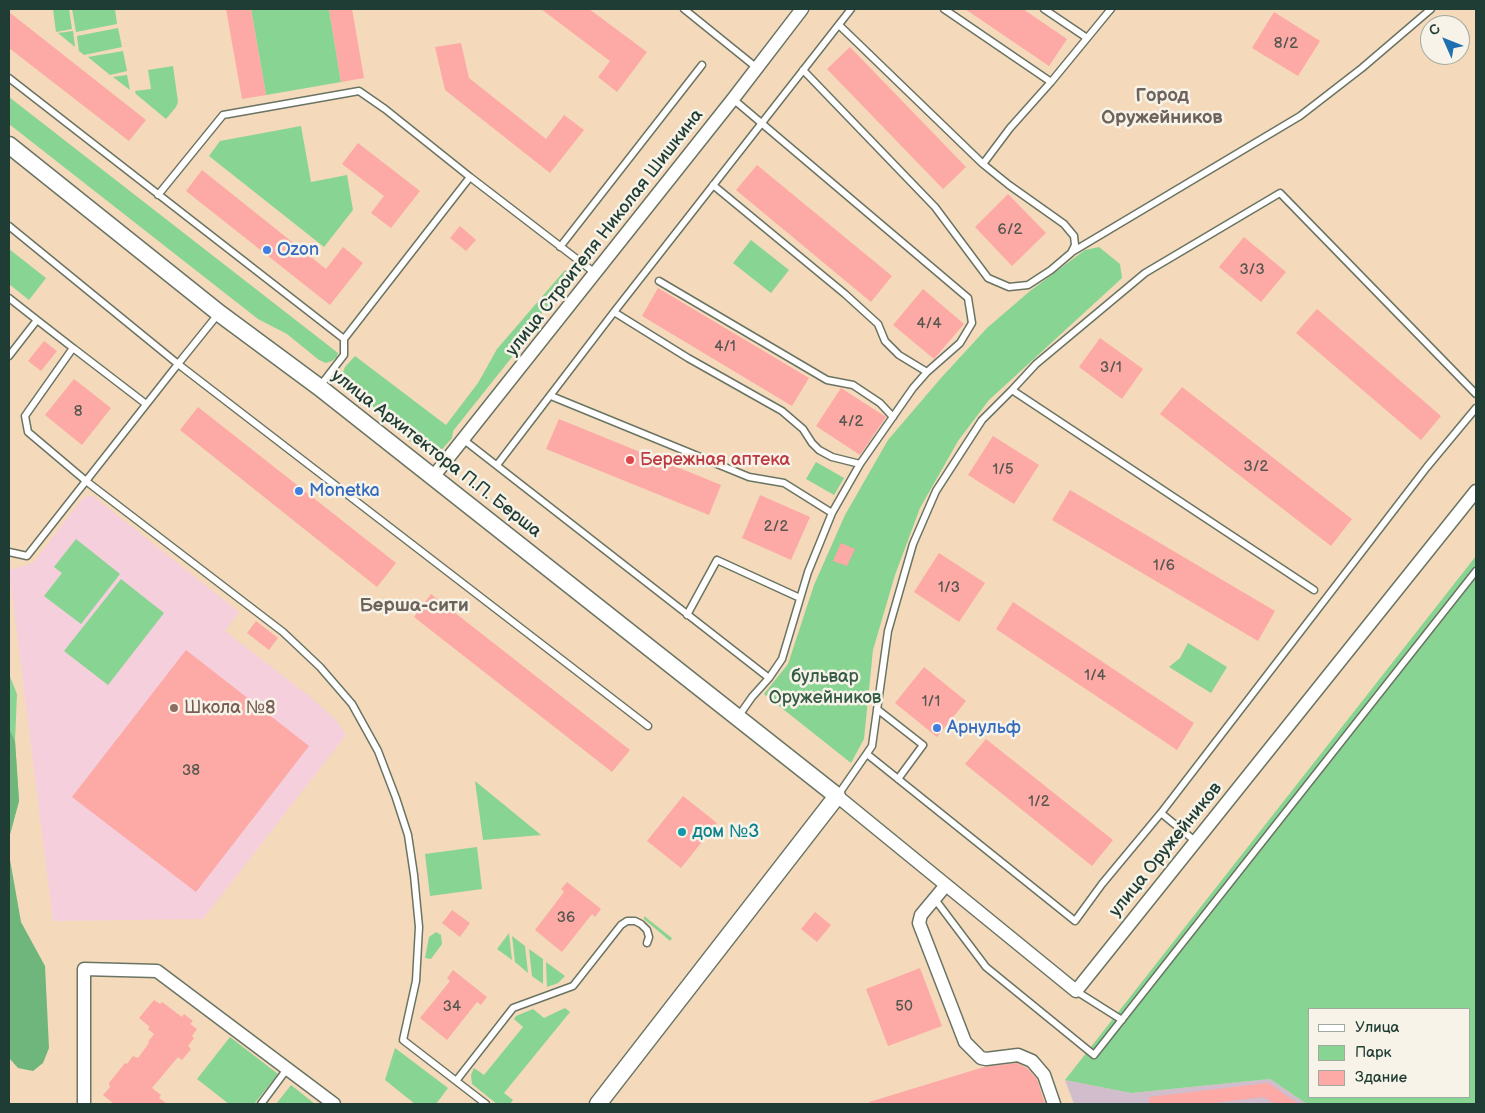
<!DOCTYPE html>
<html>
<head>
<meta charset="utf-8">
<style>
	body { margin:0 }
	#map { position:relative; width:1485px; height:1113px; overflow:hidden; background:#f4d9bb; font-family:"Balsamiq Sans",sans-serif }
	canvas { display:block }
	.frame { position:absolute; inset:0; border:10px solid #1f3d34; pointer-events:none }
	.legend { position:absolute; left:1308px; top:1008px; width:162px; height:90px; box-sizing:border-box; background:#f7f3e8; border:1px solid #a1aaa0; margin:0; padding:6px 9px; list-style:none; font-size:15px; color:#1f3d34 }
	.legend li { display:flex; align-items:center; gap:10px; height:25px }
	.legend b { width:25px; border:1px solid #a1aaa0 }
	.north { position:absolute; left:1420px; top:15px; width:50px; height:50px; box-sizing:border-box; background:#f7f3e8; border:1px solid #a1aaa0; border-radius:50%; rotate:314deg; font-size:14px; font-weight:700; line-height:20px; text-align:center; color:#1f3d34 }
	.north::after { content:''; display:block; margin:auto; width:18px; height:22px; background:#1f6fb2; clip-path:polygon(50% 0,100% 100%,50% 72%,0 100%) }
</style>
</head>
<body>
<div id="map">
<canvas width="1485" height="1113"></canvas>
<div class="frame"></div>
<ul class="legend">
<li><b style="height:6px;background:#fff"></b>Улица</li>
<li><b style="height:14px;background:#88d492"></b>Парк</li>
<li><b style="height:14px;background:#fda9a5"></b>Здание</li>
</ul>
<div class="north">С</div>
</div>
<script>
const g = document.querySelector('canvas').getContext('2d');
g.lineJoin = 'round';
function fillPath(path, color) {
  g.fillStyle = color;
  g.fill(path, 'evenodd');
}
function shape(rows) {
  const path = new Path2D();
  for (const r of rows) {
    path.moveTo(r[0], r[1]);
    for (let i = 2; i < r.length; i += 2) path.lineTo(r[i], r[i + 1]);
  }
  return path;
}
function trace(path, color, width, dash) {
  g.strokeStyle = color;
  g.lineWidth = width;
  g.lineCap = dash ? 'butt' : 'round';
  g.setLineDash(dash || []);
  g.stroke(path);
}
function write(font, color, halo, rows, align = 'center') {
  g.font = font + ' "Balsamiq Sans",sans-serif';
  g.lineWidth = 5;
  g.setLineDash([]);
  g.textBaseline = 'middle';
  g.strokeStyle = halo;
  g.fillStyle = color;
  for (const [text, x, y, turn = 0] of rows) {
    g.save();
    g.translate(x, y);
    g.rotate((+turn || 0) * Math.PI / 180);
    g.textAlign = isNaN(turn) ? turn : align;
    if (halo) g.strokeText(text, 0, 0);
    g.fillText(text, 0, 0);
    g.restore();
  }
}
const built = shape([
	[88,496,93,496,239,612,225,631,308,695,336,720,346,735,203,919,53,921,9,570,33,563,82,499]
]);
const industrial = shape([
	[1270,1079,1307,1104,1074,1104,1065,1080,1131,1093]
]);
const green = shape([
	[53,9,69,9,72,29,56,32],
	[72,9,115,9,117,24,76,32],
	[251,9,329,9,341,82,266,95],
	[118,28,122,47,84,55,79,51,77,36],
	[73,31,75,47,58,33],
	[123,51,127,71,110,75,88,57],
	[173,66,178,102,176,107,166,119,136,94,135,91,151,89,148,70],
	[127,75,130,90,113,77],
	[9,97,338,353,337,357,332,361,326,363,319,360,287,334,258,319,9,124],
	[301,126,311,182,347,175,353,210,324,247,209,156,220,141],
	[751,240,789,270,771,293,733,263],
	[1099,247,1120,264,1122,278,989,400,958,441,920,508,895,575,873,650,864,739,851,763,764,694,788,664,814,585,845,515,888,440,941,378,987,328,1030,291,1085,250],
	[9,249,46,278,29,300,9,284],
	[565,270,569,274,570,278,514,347,512,357,453,431,452,438,438,454,434,456,426,454,383,419,365,397,345,379,343,372,345,367,355,356,446,425,478,383,497,349],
	[816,462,844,478,834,495,806,479],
	[76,539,120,574,81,624,44,596,62,573,54,567],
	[1476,556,1476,1104,1307,1104,1270,1079,1131,1093,1065,1080],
	[1309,1009,1469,1009,1469,1097,1309,1097],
	[121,579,164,613,108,685,64,651],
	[1188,643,1227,667,1211,693,1169,667,1180,658],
	[9,674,17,694,15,741,19,801,9,838],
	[475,781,541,835,483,840],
	[477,847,482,889,430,896,425,854],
	[644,916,672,938,670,941,644,919],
	[436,932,441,935,442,944,431,959,425,958,429,937],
	[509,933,512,960,497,949],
	[512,936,525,946,528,973,515,962],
	[529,949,543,959,543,984,532,976],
	[546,962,565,976,558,983,547,987],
	[565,1008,570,1012,504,1093,513,1100,510,1104,497,1104,472,1084,471,1075,474,1068,484,1075,523,1027,514,1019,516,1016,533,1009,544,1018],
	[230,1037,278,1074,254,1104,229,1104,197,1079],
	[395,1048,448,1088,436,1104,415,1104,385,1080],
	[291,1085,315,1104,276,1104]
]);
const forest = shape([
	[9,729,15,741,19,801,9,838],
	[9,854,21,922,45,966,49,1048,43,1063,33,1071,18,1068,9,1058]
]);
const building = shape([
	[226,9,251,9,266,95,242,99],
	[329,9,352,9,364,78,341,82],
	[541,9,589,9,647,52,617,92,598,77,610,61],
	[965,9,1023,9,1067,39,1049,66],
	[9,12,146,120,129,141,9,48],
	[1274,12,1320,41,1298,76,1252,48],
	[461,43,469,78,546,139,564,115,584,130,550,173,445,90,435,47],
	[850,47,966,167,943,189,827,69],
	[358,143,420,191,391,228,371,213,384,196,342,164],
	[757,165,892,276,871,302,736,190],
	[202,170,326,269,343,247,363,263,330,305,186,191],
	[1008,194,1046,233,1012,266,975,227],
	[460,226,476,240,466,251,450,238],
	[1244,237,1286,272,1261,302,1219,267],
	[658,288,809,378,792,406,642,316],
	[923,289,964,324,934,359,893,325],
	[1317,309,1441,416,1421,440,1296,333],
	[1100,338,1143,369,1122,399,1079,367],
	[44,341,57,351,41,371,28,361],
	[74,379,111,408,82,445,45,415],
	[1182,387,1352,519,1331,546,1160,414],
	[841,388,886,417,860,455,816,426],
	[198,407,396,563,377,587,180,430],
	[559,419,721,485,709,515,546,449],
	[993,436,1039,465,1014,504,968,475],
	[1070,490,1275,611,1258,641,1052,520],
	[760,495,810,517,791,560,742,538],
	[841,543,855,549,847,566,833,561],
	[939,553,985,583,959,622,914,592],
	[431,594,630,750,612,772,414,617],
	[1013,602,1194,723,1177,750,996,629],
	[256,621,278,638,269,650,247,633],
	[186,650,309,746,196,892,72,797],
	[924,667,966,701,937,737,895,703],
	[986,739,1113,840,1092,866,965,764],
	[683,796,717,823,681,868,647,841],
	[567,882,601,909,595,917,592,914,562,952,535,930,564,892,561,889],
	[452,910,470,923,460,937,442,923],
	[815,912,831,925,817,942,801,929],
	[920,968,942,1026,888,1046,866,989],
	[453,970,487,997,481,1005,477,1002,447,1040,420,1018,450,981,447,978],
	[154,1000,160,1004,162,1002,182,1017,184,1014,193,1021,190,1024,197,1029,192,1036,194,1038,188,1046,191,1049,182,1060,178,1057,152,1088,161,1095,159,1098,167,1104,114,1104,103,1095,110,1087,109,1083,125,1063,127,1064,133,1056,138,1058,149,1043,148,1042,154,1034,148,1029,150,1027,139,1018],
	[1017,1063,1027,1068,1037,1079,1045,1104,870,1104,869,1102,984,1067],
	[1268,1083,1299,1104,1275,1104,1264,1097,1204,1104,1149,1104,1149,1097]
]);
const service = shape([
	[684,9,757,68],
	[944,9,1051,82,1111,9],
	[1044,9,1087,38],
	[803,70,935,207,988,278,1009,287,1028,285,1051,270,1071,253,1075,245,1074,236,1064,224,1009,185,983,164,839,25],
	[9,78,344,339,344,355,320,386],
	[733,99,968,298,972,323,960,343,927,372,913,388,860,464,832,513,808,572,782,659,769,678,752,697,738,717],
	[983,164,1010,128,1051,82],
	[470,177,595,273],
	[713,185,845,294,878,324,885,341,899,355,927,372],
	[158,195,223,115,359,91,385,109,470,177,344,339],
	[9,226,178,364,219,313],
	[560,247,702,65],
	[1072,252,1300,116,1362,68,1431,9],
	[659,281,827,380,853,385,880,403,893,417],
	[9,298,37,320,9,356],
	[614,312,688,358,782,411,803,429,812,443,819,450,832,457,860,464],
	[37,320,73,348],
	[1012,390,1036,364,1145,273,1280,193,1476,394],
	[551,396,749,477,784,483,832,513],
	[146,404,73,348,25,416,28,432,86,481,283,632,320,667,352,704,378,751,396,798,408,835,414,875,419,927,416,981,403,1040,486,1104],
	[464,440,769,678],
	[497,465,614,312,851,9],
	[9,552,27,556,178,364,648,726],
	[687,615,717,560,800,598],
	[877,709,923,745,898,779],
	[867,754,1075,921,1102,884,1161,813,1427,467,1476,408],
	[838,795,872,746,888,631,913,544,936,491,982,420,1012,390,1314,590],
	[1161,813,1195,841],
	[934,898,986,967,1094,1055,1476,571],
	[1076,991,1122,1020],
	[456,1081,513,1008,573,986,621,925,627,921,635,921,641,924,647,930,649,937,647,943],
	[261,1104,287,1069]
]);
const minor = shape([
	[433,477,733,99,802,9],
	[837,796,1076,991,1476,491],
	[946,885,921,915,919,923,965,1042,981,1058,986,1059,1018,1055,1032,1061,1044,1075,1054,1104],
	[84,1104,84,969,157,971,334,1104]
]);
const tertiary = shape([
	[9,145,219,313,319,387,837,796,598,1104]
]);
const markers = [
	[267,250,5,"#3f7fe0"],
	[630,460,5,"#e0444e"],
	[299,491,5,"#3f7fe0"],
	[174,708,5,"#8d6e63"],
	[937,728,5,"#3f7fe0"],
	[682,832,5,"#0f9aa8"]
];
const numberNames = [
	["8/2",1286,44],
	["6/2",1010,230],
	["3/3",1252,270],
	["4/4",929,324],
	["4/1",725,347],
	["3/1",1111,368],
	["8",78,412],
	["4/2",851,422],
	["3/2",1256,467],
	["1/5",1003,470],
	["2/2",776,527],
	["1/6",1164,566],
	["1/3",949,588],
	["1/4",1095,676],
	["1/1",931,702],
	["38",191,771],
	["1/2",1039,802],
	["36",566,918],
	["34",452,1007],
	["50",904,1007]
];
const streetNames = [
	["улица Строителя Николая Шишкина",605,233,-52],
	["улица Архитектора П.П. Берша",436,454,38],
	["улица Оружейников",1166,850,-51]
];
const shopNames = [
	["Ozon",277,250],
	["Monetka",309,491],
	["Арнульф",947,728]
];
const healthNames = [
	["Бережная аптека",640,460]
];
const parkNames = [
	["бульвар",825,677],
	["Оружейников",825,698]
];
const educationNames = [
	["Школа №8",184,708]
];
const cultureNames = [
	["дом №3",692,832]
];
const neighbourhoodNames = [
	["Город",1162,96],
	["Оружейников",1162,118],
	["Берша-сити",414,606]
];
fillPath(built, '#f5cfdb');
fillPath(industrial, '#d1bdcc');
fillPath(green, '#88d492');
fillPath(forest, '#6eb67c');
fillPath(building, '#fda9a5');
trace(service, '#6a7463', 9);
trace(minor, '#6a7463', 15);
trace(tertiary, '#6a7463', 19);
trace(service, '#fff', 6);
trace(minor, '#fff', 12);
trace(tertiary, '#fff', 16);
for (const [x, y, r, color] of markers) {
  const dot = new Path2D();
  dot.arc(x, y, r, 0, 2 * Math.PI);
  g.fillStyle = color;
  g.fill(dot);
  trace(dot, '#f7f3e8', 2);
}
write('15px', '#565850', null, numberNames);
write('18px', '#1f3d34', '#f7f3e8', streetNames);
write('18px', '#366cbe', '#f7f3e8', shopNames, 'left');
write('18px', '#be3a42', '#f7f3e8', healthNames, 'left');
write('18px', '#345b47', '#f7f3e8', parkNames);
write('18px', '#785e54', '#f7f3e8', educationNames, 'left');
write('18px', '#0d838f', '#f7f3e8', cultureNames, 'left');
write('bold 19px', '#6d635c', '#f7f3e8', neighbourhoodNames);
</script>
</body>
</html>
